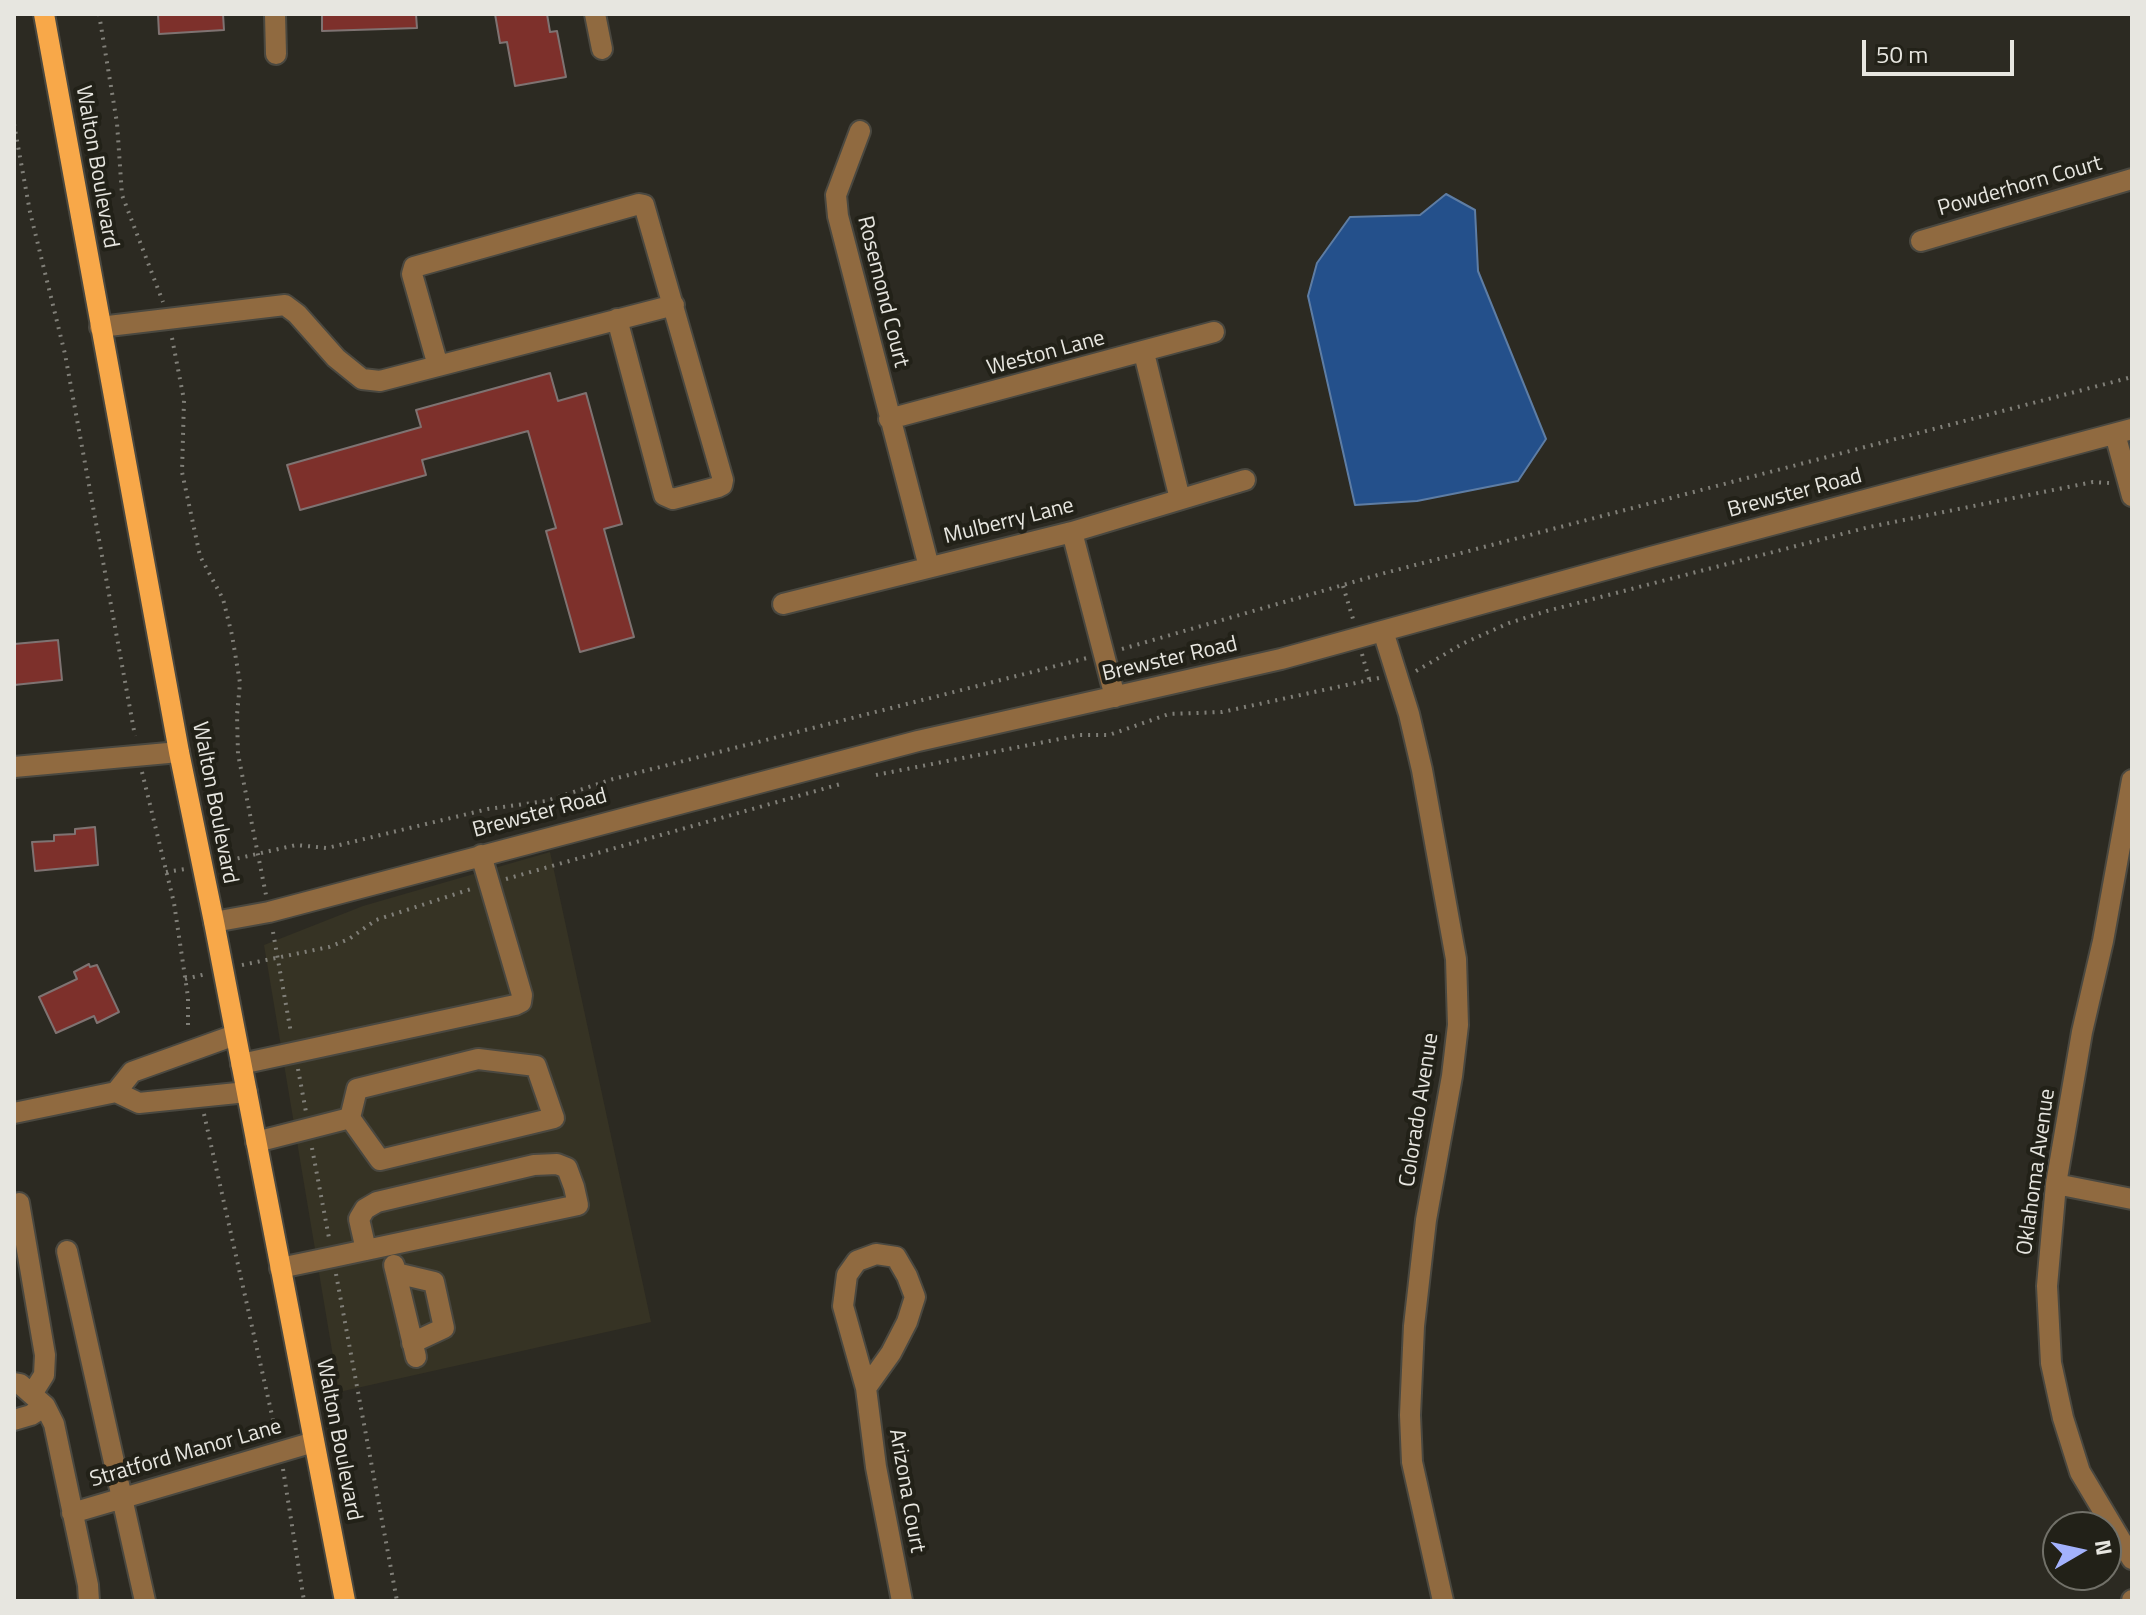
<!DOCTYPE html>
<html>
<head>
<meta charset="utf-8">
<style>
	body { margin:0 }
	#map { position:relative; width:2146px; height:1615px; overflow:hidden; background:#2c2a22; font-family:"Titillium Web",sans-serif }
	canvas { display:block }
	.frame { position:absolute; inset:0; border:16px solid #e7e6e0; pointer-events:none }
	.north { position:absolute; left:2042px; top:1511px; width:80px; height:80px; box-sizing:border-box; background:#222118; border:2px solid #717068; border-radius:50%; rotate:81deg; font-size:22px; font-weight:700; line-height:32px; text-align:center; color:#e7e6e0 }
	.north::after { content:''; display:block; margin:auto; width:28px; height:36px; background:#a3b2fd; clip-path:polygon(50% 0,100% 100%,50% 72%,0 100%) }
	.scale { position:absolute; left:1862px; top:40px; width:152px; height:36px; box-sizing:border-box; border:4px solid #e7e6e0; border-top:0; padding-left:10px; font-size:24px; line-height:28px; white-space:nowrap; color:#e7e6e0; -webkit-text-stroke:6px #222118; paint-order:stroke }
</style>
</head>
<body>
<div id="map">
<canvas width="2146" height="1615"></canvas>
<div class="frame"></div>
<div class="north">N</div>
<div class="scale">50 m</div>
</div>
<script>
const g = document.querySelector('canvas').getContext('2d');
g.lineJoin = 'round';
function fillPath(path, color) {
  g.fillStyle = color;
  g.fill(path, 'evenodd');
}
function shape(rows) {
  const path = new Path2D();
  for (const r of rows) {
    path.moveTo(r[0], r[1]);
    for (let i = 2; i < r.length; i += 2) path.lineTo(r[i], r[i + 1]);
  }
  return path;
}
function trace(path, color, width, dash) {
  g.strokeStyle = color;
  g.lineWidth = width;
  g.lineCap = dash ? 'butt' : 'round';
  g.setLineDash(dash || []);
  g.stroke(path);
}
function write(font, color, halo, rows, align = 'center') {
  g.font = font + ' "Titillium Web",sans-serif';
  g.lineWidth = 8;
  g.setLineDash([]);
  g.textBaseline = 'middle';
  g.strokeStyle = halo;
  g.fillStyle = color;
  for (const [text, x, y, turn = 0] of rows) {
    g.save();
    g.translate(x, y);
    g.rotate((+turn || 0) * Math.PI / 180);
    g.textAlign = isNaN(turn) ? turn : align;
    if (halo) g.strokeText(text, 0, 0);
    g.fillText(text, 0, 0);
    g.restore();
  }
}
const built = shape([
	[550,852,651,1322,339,1392,264,945,363,906]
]);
const water = shape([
	[1446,194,1475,210,1478,271,1546,439,1518,481,1417,501,1355,505,1308,296,1317,263,1350,217,1420,215,1446,194]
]);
const building = shape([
	[158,14,223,14,224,30,159,34,158,14],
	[322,14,416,14,417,28,322,31,322,14],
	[495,14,547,14,550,32,557,31,566,77,515,86,507,42,500,43,495,14],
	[550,373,558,401,586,393,622,524,604,529,634,637,580,652,546,531,556,528,528,431,422,460,426,475,300,510,287,465,421,427,416,410,550,373],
	[58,640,62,680,14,685,14,644,58,640],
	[95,827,98,865,35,871,32,842,54,841,54,835,75,834,75,829,95,827],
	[89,964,90,967,97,965,119,1012,97,1023,94,1016,56,1033,39,997,77,979,74,972,89,964]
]);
const path = shape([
	[99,14,117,123,122,195,163,302],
	[14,124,30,212,65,354,135,736],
	[172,338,184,400,182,472,200,556,223,599,232,635,240,683,237,715,238,754,266,895],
	[1343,586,1353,619],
	[1122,649,1381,574,2132,377],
	[1362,654,1369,679],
	[1416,671,1464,643,1509,623,1547,611,1869,527,2093,482,2109,483],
	[142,772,174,903,188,997,188,1031],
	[876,775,1080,735,1109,735,1169,714,1222,712,1379,678],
	[222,862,296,845,327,848,488,809,546,801,613,779,1087,658],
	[166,872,185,869],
	[506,879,844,783],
	[273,932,291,1033],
	[242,965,329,947,349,939,376,920,471,889],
	[185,979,206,974],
	[298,1069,306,1112],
	[204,1114,276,1433],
	[312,1148,329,1238],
	[336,1274,397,1601],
	[283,1469,304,1601]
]);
const minor = shape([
	[275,14,276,54],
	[595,14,602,49],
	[860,131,836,195,838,216,929,567],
	[1921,241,2132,179],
	[100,327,285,305,297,314,336,358,362,379,380,381,674,305],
	[1144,353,1180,499],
	[438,366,412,274,414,267,639,204,644,205,723,480,722,485,718,487,673,499,664,495,617,319],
	[889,419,1214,332],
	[2115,434,2132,496],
	[1072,532,1115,697],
	[783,604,1072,532,1245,480],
	[1383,631,1409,714,1422,770,1456,959,1458,1025,1452,1076,1426,1220,1414,1326,1410,1415,1412,1462,1443,1601],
	[14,767,179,752],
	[2132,780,2103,941,2082,1032,2056,1184,2047,1286,2051,1363,2063,1418,2080,1472,2132,1559],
	[214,922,269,912,918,741,1281,659,1651,557,2132,429],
	[235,1035,132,1072,116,1092,139,1103,247,1092],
	[241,1064,515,1005,521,1002,522,995,481,855],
	[14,1113,116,1092],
	[256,1142,350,1118,380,1160,554,1118,536,1066,478,1059,357,1089,350,1118],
	[2056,1184,2132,1199],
	[19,1203,45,1355,44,1375,32,1394],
	[67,1251,145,1601],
	[394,1265,416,1357],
	[280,1268,333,1257,578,1205,574,1187,567,1168,557,1164,534,1165,377,1202,365,1209,359,1219,366,1250],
	[396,1273,434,1282,444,1328,412,1343],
	[14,1383,20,1384,45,1406,54,1424,88,1585,89,1601],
	[866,1388,891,1353,907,1322,915,1297,907,1276,896,1257,876,1254,857,1261,847,1275,843,1306,866,1388,876,1467,902,1601],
	[14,1420,31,1415,45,1406],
	[72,1513,314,1442],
	[2132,1601,2132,1600]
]);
const major = shape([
	[44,14,179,752,214,922,345,1601]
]);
const streetNames = [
	["Walton Boulevard",96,167,80],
	["Powderhorn Court",2020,187,-16],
	["Rosemond Court",882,292,76],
	["Weston Lane",1046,354,-15],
	["Brewster Road",1795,494,-15],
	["Mulberry Lane",1009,522,-14],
	["Brewster Road",1170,660,-13],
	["Walton Boulevard",214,803,79],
	["Brewster Road",540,814,-15],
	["Colorado Avenue",1420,1110,-81],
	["Oklahoma Avenue",2037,1172,-82],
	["Walton Boulevard",338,1440,79],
	["Stratford Manor Lane",186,1454,-16],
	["Arizona Court",906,1491,80]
];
fillPath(built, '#363324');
fillPath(water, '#24508b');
trace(water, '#5e7da4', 2);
fillPath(building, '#7d302b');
trace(building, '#7f7372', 2);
trace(minor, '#4a4840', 24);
trace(major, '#4a4840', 24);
trace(path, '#807f78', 4, [2, 6]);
trace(minor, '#906a40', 20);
trace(major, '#f8a849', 20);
write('22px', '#e7e6e0', '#222118', streetNames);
</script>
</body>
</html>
